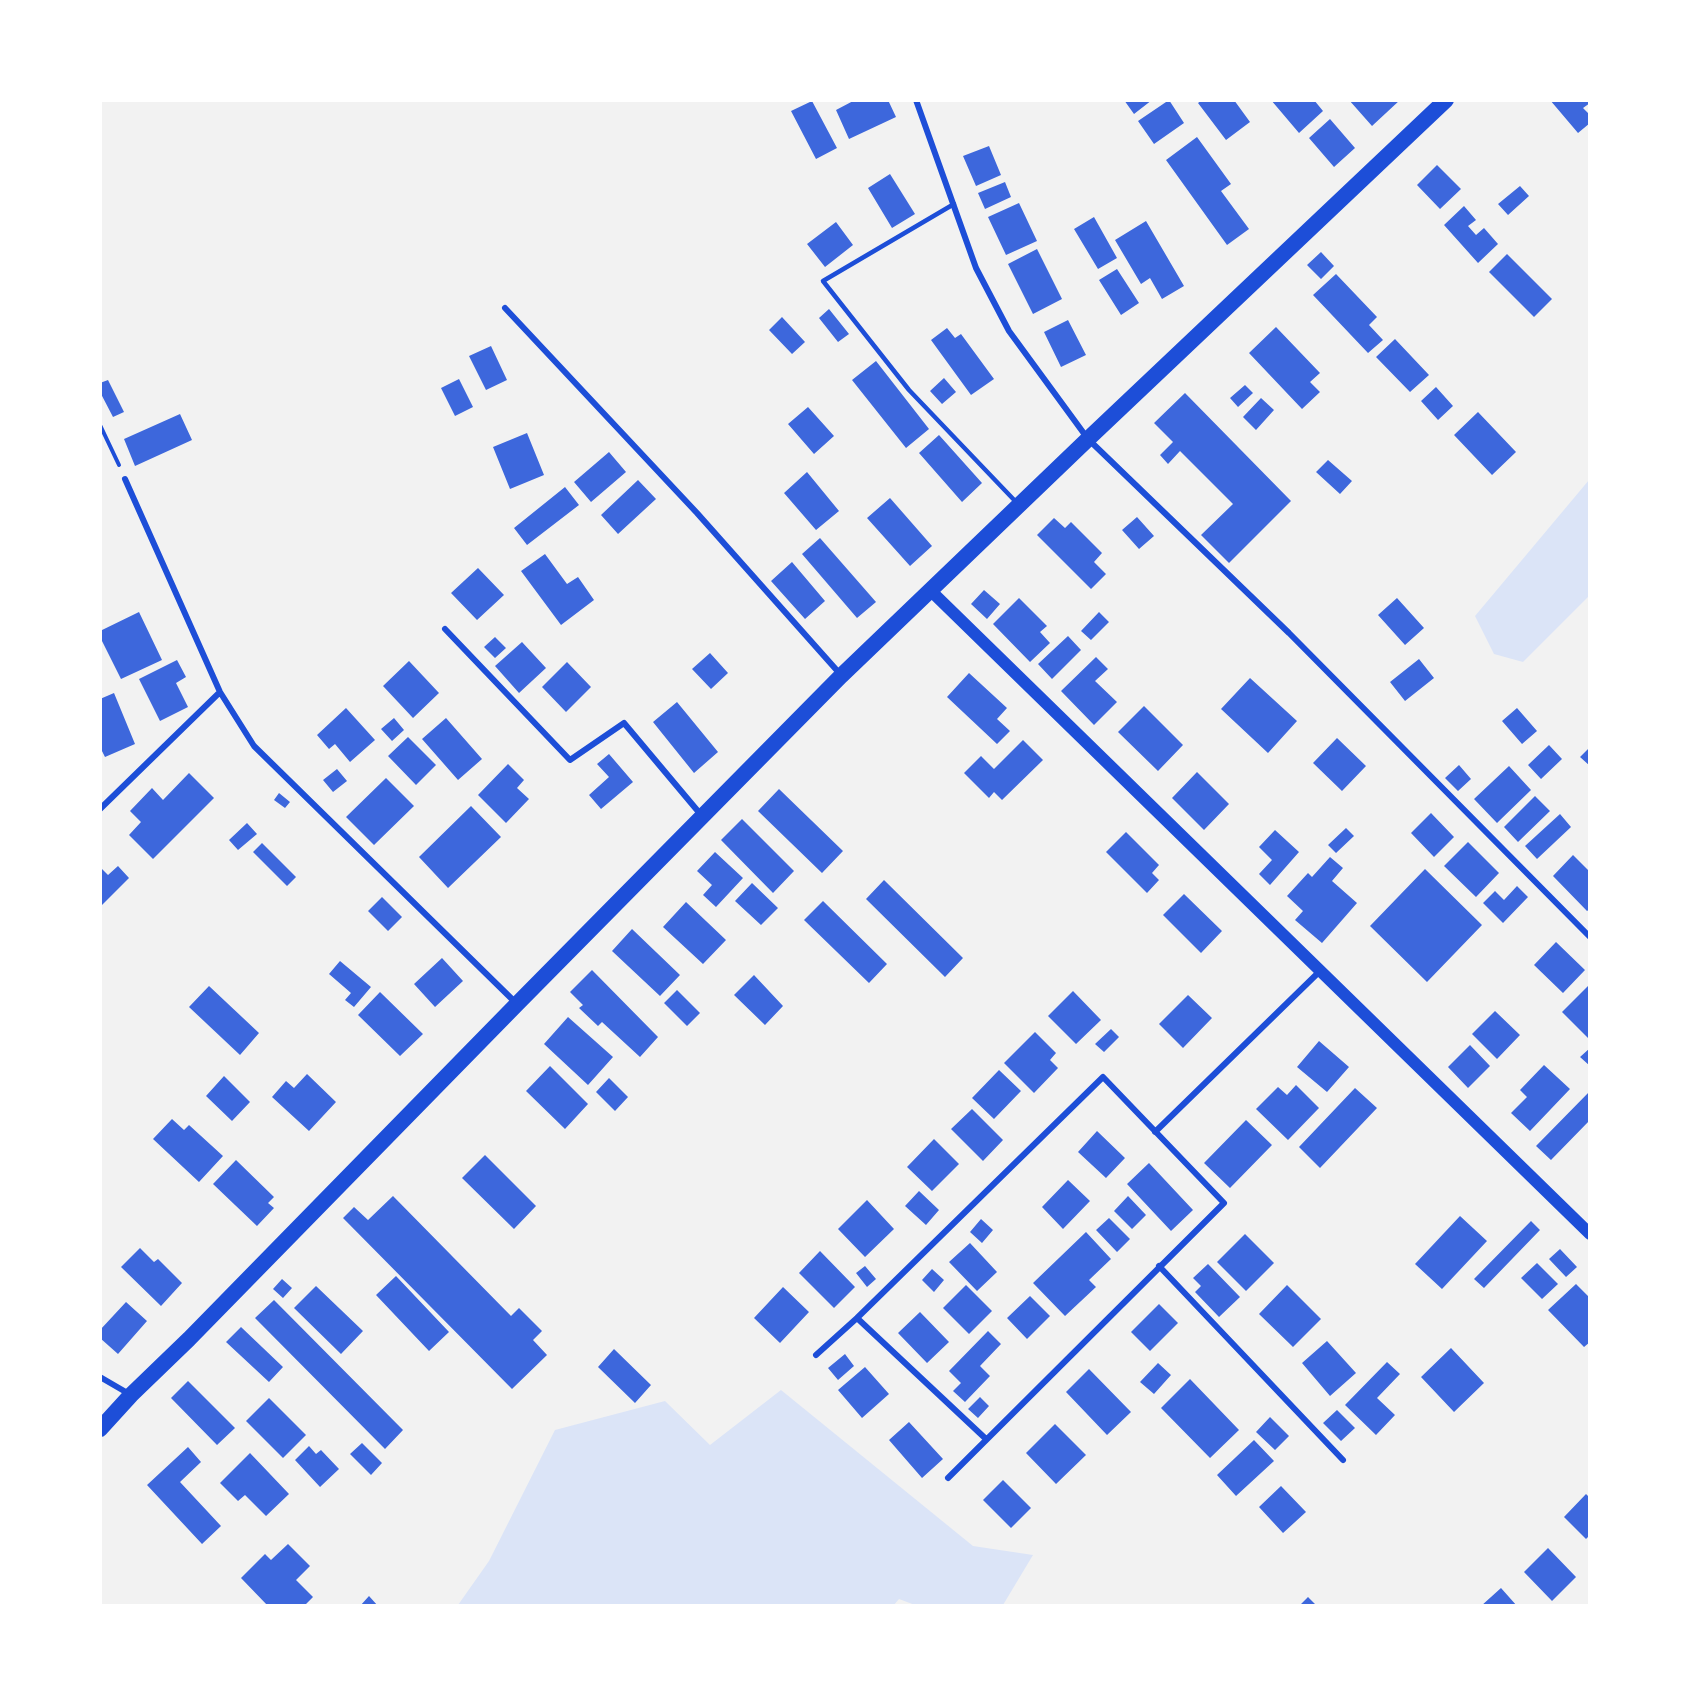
<!DOCTYPE html>
<html>
<head>
<meta charset="utf-8">
<style>
	body { margin:0 }
	#map { position:relative; width:1690px; height:1706px; overflow:hidden; background:#f2f2f2; font-family:"Golos Text",sans-serif }
	canvas { display:block }
	.frame { position:absolute; inset:0; border:102px solid #fff; pointer-events:none }
</style>
</head>
<body>
<div id="map">
<canvas width="1690" height="1706"></canvas>
<div class="frame"></div>
</div>
<script>
const g = document.querySelector('canvas').getContext('2d');
g.lineJoin = 'round';
function fillPath(path, color) {
  g.fillStyle = color;
  g.fill(path, 'evenodd');
}
function shape(rows) {
  const path = new Path2D();
  for (const r of rows) {
    path.moveTo(r[0], r[1]);
    for (let i = 2; i < r.length; i += 2) path.lineTo(r[i], r[i + 1]);
  }
  return path;
}
function trace(path, color, width, dash) {
  g.strokeStyle = color;
  g.lineWidth = width;
  g.lineCap = dash ? 'butt' : 'round';
  g.setLineDash(dash || []);
  g.stroke(path);
}
const green = shape([
	[1589,480,1589,596,1523,662,1494,654,1475,616],
	[781,1390,973,1546,1033,1555,1003,1605,915,1605,899,1599,893,1606,458,1605,489,1561,555,1430,665,1401,710,1445]
]);
const building = shape([
	[855,100,888,100,896,117,849,139,836,110],
	[1124,100,1152,100,1134,114],
	[1169,100,1184,123,1154,144,1138,121],
	[1202,100,1234,100,1250,122,1226,140,1198,103],
	[1271,100,1314,100,1323,111,1299,133],
	[1349,100,1400,100,1372,126],
	[1550,100,1590,100,1590,103,1583,108,1590,115,1590,123,1578,133],
	[812,101,837,148,816,159,791,111],
	[1330,119,1355,148,1334,167,1309,138],
	[1197,137,1231,184,1221,191,1249,229,1227,245,1166,160],
	[989,146,1001,175,976,186,963,156],
	[1437,165,1461,189,1440,209,1417,185],
	[890,174,915,214,892,228,868,188],
	[1005,182,1011,197,985,209,978,193],
	[1520,186,1529,196,1508,215,1498,204],
	[1019,203,1037,241,1006,255,988,217],
	[1464,206,1476,220,1468,226,1476,235,1484,228,1498,244,1478,263,1444,225],
	[1094,217,1117,258,1098,269,1074,229],
	[1146,221,1184,286,1162,299,1150,278,1141,284,1115,240],
	[836,222,853,245,825,267,807,244],
	[1037,249,1062,299,1033,314,1008,264],
	[1321,252,1334,266,1321,279,1307,265],
	[1507,254,1552,299,1534,317,1489,272],
	[1117,269,1139,303,1121,315,1099,280],
	[1336,274,1377,317,1369,325,1383,340,1368,353,1313,295],
	[829,309,849,334,838,342,819,318],
	[782,317,805,342,792,354,769,330],
	[1068,320,1086,355,1061,367,1044,332],
	[1276,327,1320,373,1310,382,1320,392,1302,409,1249,353],
	[947,328,955,338,961,334,994,379,971,395,931,340],
	[1395,339,1429,375,1410,392,1376,357],
	[491,346,507,380,486,390,469,356],
	[876,361,929,429,906,448,852,380],
	[944,378,956,392,942,404,930,391],
	[459,379,473,407,455,416,441,388],
	[108,380,124,412,113,417,100,392,100,383],
	[1245,385,1253,393,1238,407,1230,398],
	[1436,387,1453,406,1438,420,1421,401],
	[1185,393,1291,501,1229,563,1201,535,1233,504,1180,451,1168,464,1160,455,1173,442,1154,423],
	[1261,398,1274,410,1256,430,1243,417],
	[808,407,834,436,814,454,788,424],
	[1478,412,1516,452,1492,475,1454,435],
	[180,414,192,440,135,466,124,439],
	[527,433,544,475,510,489,493,447],
	[939,435,982,483,962,502,919,453],
	[609,452,626,472,591,502,574,482],
	[1328,460,1352,481,1340,494,1316,472],
	[807,472,839,511,816,530,784,493],
	[638,480,656,499,618,534,601,515],
	[565,487,579,505,527,545,514,528],
	[890,498,932,546,910,566,867,518],
	[1137,517,1154,536,1139,549,1122,530],
	[1054,518,1065,528,1071,522,1102,553,1094,562,1106,574,1091,589,1037,535],
	[820,538,876,602,857,618,802,554],
	[545,554,567,584,578,577,594,600,561,625,521,571],
	[792,562,825,601,805,619,771,581],
	[478,568,504,595,477,620,451,593],
	[984,590,1000,604,987,619,971,604],
	[1019,598,1047,626,1040,632,1050,643,1030,662,993,624],
	[1397,598,1424,628,1405,645,1378,615],
	[139,612,162,660,121,679,100,637,100,631],
	[1099,612,1109,622,1091,640,1081,631],
	[1068,636,1081,650,1052,679,1038,664],
	[495,637,506,648,495,658,484,647],
	[522,642,546,668,519,693,495,666],
	[710,653,728,673,711,689,692,669],
	[1096,657,1108,669,1095,681,1117,702,1094,725,1061,691],
	[1419,659,1434,678,1405,701,1390,682],
	[177,660,186,677,176,683,188,707,160,721,139,679],
	[409,661,439,693,413,718,383,686],
	[567,662,591,687,566,712,542,687],
	[969,673,1007,708,997,719,1010,731,997,744,947,697],
	[1250,678,1297,721,1268,753,1221,709],
	[114,693,135,744,105,757,100,747,100,699],
	[677,702,718,752,694,773,653,722],
	[1144,706,1183,745,1158,771,1118,732],
	[346,708,375,740,350,762,335,744,329,749,317,735],
	[1517,708,1537,731,1522,744,1502,721],
	[394,718,404,730,392,741,381,729],
	[446,718,482,759,458,780,422,739],
	[408,737,436,765,416,785,388,756],
	[1337,738,1366,766,1342,791,1313,763],
	[1023,740,1043,760,1002,800,994,792,989,798,964,773,981,756,994,769],
	[1549,745,1562,759,1541,779,1528,765],
	[1590,747,1590,766,1580,757],
	[609,754,633,782,601,809,589,795,609,777,597,764],
	[508,764,524,780,517,788,529,799,506,823,478,795],
	[1459,765,1471,779,1458,791,1445,778],
	[1509,766,1531,790,1497,823,1474,799],
	[337,769,347,781,333,792,323,780],
	[1197,772,1229,804,1204,830,1172,798],
	[189,773,214,798,153,859,129,835,141,822,130,811,152,788,163,800],
	[386,778,414,806,374,845,346,817],
	[779,789,843,851,822,873,758,811],
	[279,793,290,802,285,808,274,800],
	[1535,796,1550,811,1518,842,1504,827],
	[471,806,501,837,448,888,419,857],
	[1431,813,1454,837,1434,857,1411,833],
	[1560,814,1571,827,1537,859,1525,846],
	[742,819,794,871,773,893,721,840],
	[247,823,257,834,238,850,229,840],
	[1346,828,1354,836,1336,853,1328,845],
	[1275,830,1299,852,1270,885,1259,874,1272,860,1259,847],
	[1126,832,1159,865,1152,873,1159,880,1147,893,1106,852],
	[1468,842,1499,873,1476,897,1444,866],
	[262,843,296,877,287,886,253,852],
	[715,852,743,878,716,907,703,895,712,885,697,871],
	[1573,855,1590,872,1590,909,1587,911,1553,876],
	[1330,857,1343,868,1332,881,1357,903,1322,943,1295,920,1303,911,1287,896,1308,873,1312,877],
	[118,866,129,878,102,905,100,903,100,867,108,875],
	[1425,869,1482,925,1427,982,1370,926],
	[884,880,963,958,945,977,866,899],
	[752,883,778,908,761,925,735,901],
	[1517,886,1528,897,1503,923,1483,903,1495,891,1504,900],
	[1184,894,1222,931,1201,953,1163,915],
	[382,897,402,917,388,931,368,911],
	[823,901,887,964,869,983,804,920],
	[686,902,726,940,703,964,663,927],
	[632,929,680,975,660,996,612,951],
	[1556,942,1585,970,1563,993,1534,965],
	[442,958,463,981,435,1007,414,984],
	[340,961,371,987,354,1007,345,1000,351,993,329,974],
	[592,970,658,1037,640,1057,602,1022,598,1026,579,1008,583,1005,570,992],
	[754,975,783,1006,765,1025,734,995],
	[1590,984,1590,1040,1562,1012],
	[209,986,259,1033,240,1055,189,1007],
	[677,990,700,1013,687,1026,664,1003],
	[1073,991,1101,1020,1076,1044,1048,1016],
	[380,992,423,1034,400,1056,358,1015],
	[1188,995,1212,1018,1183,1048,1159,1024],
	[1495,1011,1520,1035,1497,1059,1472,1034],
	[568,1017,613,1057,588,1085,544,1044],
	[1111,1029,1119,1037,1104,1052,1095,1044],
	[1035,1032,1056,1053,1050,1060,1058,1068,1034,1093,1004,1063],
	[1319,1041,1349,1067,1327,1092,1297,1067],
	[1470,1045,1490,1066,1468,1088,1448,1067],
	[1590,1048,1590,1066,1580,1057],
	[1544,1065,1570,1089,1530,1131,1511,1113,1527,1097,1520,1090],
	[550,1066,588,1104,565,1129,526,1091],
	[999,1070,1021,1091,994,1119,972,1098],
	[307,1074,336,1102,309,1131,272,1097,286,1081,294,1088],
	[224,1076,250,1102,232,1121,206,1096],
	[609,1078,628,1097,615,1111,596,1092],
	[1296,1085,1319,1108,1288,1140,1256,1109,1278,1087,1287,1095],
	[1355,1088,1377,1108,1320,1168,1299,1147],
	[1590,1091,1590,1120,1551,1160,1536,1146],
	[972,1109,1003,1140,983,1161,951,1129],
	[172,1119,184,1130,189,1125,223,1156,199,1182,153,1139],
	[1246,1120,1272,1145,1230,1188,1204,1163],
	[1097,1131,1125,1158,1106,1178,1078,1152],
	[934,1139,959,1164,932,1191,907,1167],
	[485,1155,536,1206,514,1229,462,1178],
	[236,1160,274,1197,268,1203,274,1208,257,1226,213,1184],
	[1149,1163,1193,1210,1171,1231,1127,1184],
	[1068,1180,1090,1201,1063,1229,1042,1207],
	[919,1191,939,1210,926,1225,905,1206],
	[393,1196,511,1316,519,1308,542,1331,533,1340,547,1355,512,1389,343,1218,354,1207,368,1220],
	[1128,1196,1146,1215,1132,1229,1114,1211],
	[867,1200,894,1229,865,1257,838,1229],
	[1460,1216,1487,1241,1442,1289,1415,1264],
	[1109,1218,1130,1239,1117,1252,1096,1230],
	[981,1219,993,1230,982,1243,970,1232],
	[1531,1221,1540,1230,1484,1288,1474,1279],
	[1086,1232,1111,1259,1089,1280,1096,1287,1065,1316,1033,1283],
	[1245,1234,1274,1263,1246,1291,1217,1262],
	[970,1243,997,1272,977,1291,949,1262],
	[140,1248,154,1262,158,1259,182,1283,161,1306,121,1267],
	[1560,1249,1577,1267,1566,1277,1549,1259],
	[820,1251,855,1287,834,1308,799,1273],
	[1537,1263,1558,1284,1542,1299,1521,1278],
	[1208,1264,1240,1297,1219,1317,1195,1292,1201,1286,1193,1278],
	[865,1266,876,1279,867,1287,856,1273],
	[932,1269,944,1280,934,1292,922,1280],
	[396,1276,449,1332,429,1351,376,1295],
	[282,1279,292,1288,283,1298,273,1289],
	[1576,1284,1590,1298,1590,1342,1584,1347,1548,1310],
	[966,1285,992,1311,969,1334,943,1308],
	[1287,1285,1321,1319,1293,1347,1259,1314],
	[316,1286,363,1331,341,1354,294,1308],
	[783,1287,809,1312,780,1343,754,1318],
	[1030,1296,1050,1316,1027,1339,1007,1318],
	[274,1300,403,1430,385,1449,255,1318],
	[126,1302,147,1321,118,1354,100,1338,100,1330],
	[1159,1304,1178,1323,1150,1351,1131,1332],
	[920,1312,949,1342,927,1363,898,1333],
	[241,1327,283,1367,269,1382,226,1342],
	[988,1331,1001,1344,980,1366,990,1376,965,1402,953,1391,961,1383,949,1371],
	[1327,1341,1356,1373,1330,1396,1302,1363],
	[1451,1348,1484,1383,1454,1412,1421,1377],
	[614,1349,651,1385,635,1403,598,1367],
	[845,1354,854,1366,838,1380,828,1368],
	[1387,1362,1400,1374,1377,1398,1395,1415,1376,1435,1345,1405],
	[1158,1363,1171,1375,1154,1394,1140,1382],
	[865,1367,889,1394,862,1418,838,1390],
	[1089,1369,1131,1412,1107,1435,1066,1392],
	[1190,1379,1239,1430,1210,1458,1161,1408],
	[188,1381,235,1428,217,1445,171,1398],
	[980,1397,989,1406,978,1418,968,1409],
	[269,1398,306,1435,283,1458,246,1421],
	[1337,1410,1355,1428,1341,1441,1323,1423],
	[1270,1417,1289,1436,1275,1450,1256,1432],
	[909,1422,943,1459,922,1478,889,1440],
	[1055,1424,1086,1455,1056,1484,1026,1453],
	[1254,1440,1274,1461,1236,1496,1217,1475],
	[362,1443,382,1463,371,1475,350,1454],
	[309,1446,316,1454,321,1450,339,1469,320,1487,295,1460],
	[188,1447,201,1462,180,1482,221,1526,202,1544,147,1485],
	[250,1453,289,1494,266,1516,245,1495,238,1501,220,1483],
	[1003,1480,1031,1508,1011,1528,983,1500],
	[1281,1486,1306,1512,1283,1533,1259,1507],
	[1586,1494,1590,1498,1590,1535,1586,1539,1564,1517],
	[288,1544,310,1566,296,1580,313,1597,304,1606,268,1606,241,1578,265,1554,271,1560],
	[1548,1548,1576,1577,1552,1601,1524,1572],
	[1501,1588,1517,1606,1481,1606],
	[369,1596,378,1606,360,1606],
	[1308,1597,1317,1606,1299,1606]
]);
const path = shape([
	[100,425,119,465]
]);
const service = shape([
	[954,204,823,281,909,390,1017,503]
]);
const minor = shape([
	[916,100,976,268,1009,331,1088,439,1289,633,1590,937],
	[505,308,697,513,841,675],
	[125,479,220,692,254,746,516,1003],
	[445,629,570,760,624,723,702,816],
	[100,809,220,692],
	[1155,1132,1320,971],
	[1159,1266,1343,1460],
	[857,1318,986,1439],
	[816,1355,857,1318,1103,1077,1224,1203,948,1478],
	[100,1377,131,1395]
]);
const secondary = shape([
	[930,590,1590,1234]
]);
const trunk = shape([
	[100,1429,131,1395,189,1339,517,1004,841,676,1088,439,1446,100]
]);
fillPath(green, '#dbe4f7');
fillPath(building, '#3d67dc');
trace(path, '#1d4ed8', 4);
trace(service, '#1d4ed8', 4.5);
trace(minor, '#1d4ed8', 6);
trace(secondary, '#1d4ed8', 12);
trace(trunk, '#1d4ed8', 16);
</script>
</body>
</html>
